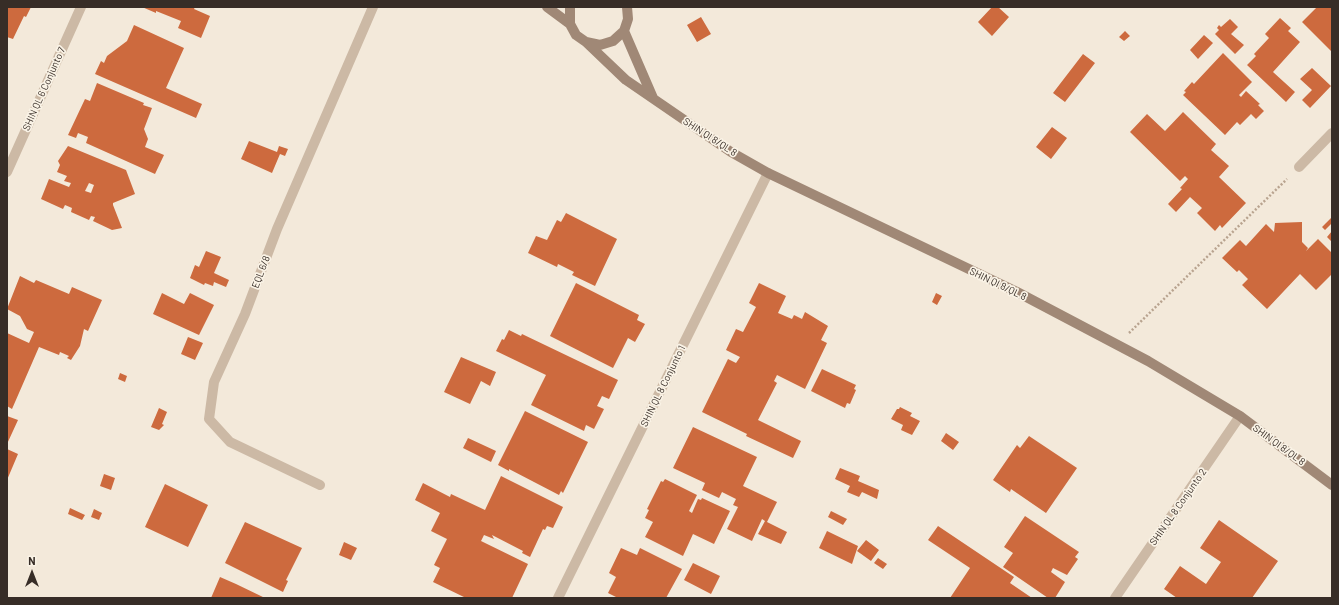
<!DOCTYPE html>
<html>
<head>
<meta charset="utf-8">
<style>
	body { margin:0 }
	#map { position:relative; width:1339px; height:605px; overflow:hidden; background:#f3e9da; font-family:Barlow,sans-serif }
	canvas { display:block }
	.frame { position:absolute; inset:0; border:8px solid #372d27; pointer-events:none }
	.north { position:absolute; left:12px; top:553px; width:40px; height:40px; -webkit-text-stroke:3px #faf3e6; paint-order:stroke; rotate:0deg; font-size:11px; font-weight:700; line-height:16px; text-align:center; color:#372d27 }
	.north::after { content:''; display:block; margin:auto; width:14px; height:18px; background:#372d27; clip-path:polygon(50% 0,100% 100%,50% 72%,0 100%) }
</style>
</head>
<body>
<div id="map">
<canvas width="1339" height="605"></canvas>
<div class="frame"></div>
<div class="north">N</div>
</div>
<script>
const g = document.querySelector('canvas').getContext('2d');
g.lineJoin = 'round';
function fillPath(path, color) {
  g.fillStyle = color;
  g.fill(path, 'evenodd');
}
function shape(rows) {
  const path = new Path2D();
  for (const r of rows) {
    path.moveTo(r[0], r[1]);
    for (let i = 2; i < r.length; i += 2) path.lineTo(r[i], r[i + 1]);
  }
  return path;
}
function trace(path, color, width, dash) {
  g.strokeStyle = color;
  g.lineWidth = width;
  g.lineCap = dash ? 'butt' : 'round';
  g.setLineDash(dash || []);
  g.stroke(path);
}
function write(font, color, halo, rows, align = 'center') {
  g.font = font + ' Barlow,sans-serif';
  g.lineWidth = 3.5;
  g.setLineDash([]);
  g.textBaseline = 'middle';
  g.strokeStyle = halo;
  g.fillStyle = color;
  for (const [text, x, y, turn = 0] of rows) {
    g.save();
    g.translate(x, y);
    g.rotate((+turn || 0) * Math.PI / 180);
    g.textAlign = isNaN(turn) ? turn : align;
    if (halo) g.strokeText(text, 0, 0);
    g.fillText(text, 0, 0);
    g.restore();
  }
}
const building = shape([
	[7,7,31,7,26,17,24,16,13,39,7,37],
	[142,7,195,7,194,9,210,16,201,38,178,28,181,21,156,11,156,13],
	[992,7,998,7,1009,17,992,36,978,22],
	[1317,7,1332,7,1332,52,1302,22],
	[701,17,711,34,697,42,687,25],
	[1280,18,1291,28,1288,31,1300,42,1273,72,1295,92,1286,102,1247,65,1256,56,1254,54,1269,38,1265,34],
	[1230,19,1238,27,1231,34,1244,45,1235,54,1215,34,1219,30,1217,28,1219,25,1221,27],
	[134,25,184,48,166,88,202,104,196,118,95,74,101,61,104,63,107,56,127,41],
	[1125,31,1130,36,1124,41,1119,37],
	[1204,35,1213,43,1198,59,1190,50],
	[1223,53,1252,82,1239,95,1241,97,1246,91,1260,104,1258,105,1264,111,1256,119,1251,114,1240,125,1237,122,1225,135,1183,95,1186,92,1184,91,1192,82,1194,84],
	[1083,54,1095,63,1065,102,1053,93],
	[1312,68,1331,86,1310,108,1302,100,1312,90,1300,79],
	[97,83,144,103,143,105,152,108,144,129,148,139,145,147,164,155,155,174,86,143,88,137,78,133,76,138,68,135,85,99,90,101],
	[1183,112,1216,144,1211,150,1229,166,1219,177,1246,203,1222,228,1220,225,1215,231,1197,213,1202,208,1190,197,1176,212,1168,204,1182,189,1180,188,1188,179,1185,176,1180,181,1130,132,1147,114,1165,131],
	[1052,127,1067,138,1051,159,1036,147],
	[249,141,277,152,279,146,288,149,285,156,280,154,272,173,241,159],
	[68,146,126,170,135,194,113,203,113,205,122,228,112,230,93,221,95,217,91,216,89,220,71,212,72,208,65,205,63,209,41,199,49,179,69,187,71,183,64,181,67,176,57,172,60,165,58,161],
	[89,183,94,185,91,193,85,191],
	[566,213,617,239,595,286,572,275,574,272,558,264,557,267,528,253,536,236,547,240,557,220,561,222],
	[1331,218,1332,223,1325,230,1322,227],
	[1302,222,1302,242,1308,248,1306,251,1318,239,1332,253,1332,274,1316,290,1300,274,1267,309,1242,285,1248,279,1239,270,1237,272,1222,258,1240,240,1246,246,1266,224,1274,232,1275,223],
	[1332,231,1332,242,1327,237],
	[206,251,221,257,214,273,229,280,226,287,214,282,213,286,205,283,204,285,190,278,195,265,199,267],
	[20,276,34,283,36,280,69,294,72,287,102,300,88,331,84,329,80,346,71,360,67,358,69,356,60,352,59,355,39,347,12,409,7,406,7,333,29,343,34,332,27,329,20,316,7,309],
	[576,283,639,315,637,320,645,324,635,342,628,338,613,368,550,336],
	[759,283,786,296,778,313,792,319,794,315,802,319,805,312,828,326,821,340,827,343,805,389,777,375,774,381,777,383,758,420,801,441,793,458,746,436,747,434,702,412,728,359,736,363,740,357,726,350,736,329,743,332,756,307,749,303],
	[162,293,184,304,190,293,214,305,199,335,153,314],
	[936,293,942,296,937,305,932,302],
	[509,330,521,336,522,334,618,380,609,399,602,396,597,406,604,409,594,429,586,425,584,431,531,405,546,375,496,351,502,339,504,340],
	[188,337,203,343,195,360,181,354],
	[461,357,496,372,490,386,481,381,470,404,444,392],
	[822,369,856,385,854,389,856,390,850,404,847,403,845,408,811,391],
	[120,373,127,376,125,382,118,379],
	[900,407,912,413,910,416,920,421,912,435,901,430,903,425,891,419,897,409,899,409],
	[159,408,167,412,162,424,164,425,159,430,151,427],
	[525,411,588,442,563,493,561,491,559,495,509,469,509,471,498,465],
	[7,416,18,420,7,444],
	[693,427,757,457,743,486,777,502,767,522,787,532,781,544,758,534,765,521,762,519,752,541,727,529,738,507,733,505,736,499,722,492,719,498,702,490,705,483,673,468],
	[946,433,959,442,953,450,941,441],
	[1029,436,1077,468,1046,513,1011,489,1010,492,993,480,1017,445,1020,448],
	[468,438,496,451,491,462,463,448],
	[7,449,18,454,7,480],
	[840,468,860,476,858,481,879,490,877,499,862,492,859,497,847,492,850,486,835,479],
	[104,474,115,478,111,490,100,486],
	[501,476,563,507,553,528,547,526,545,530,543,529,530,557,522,553,523,551,492,535,494,539,484,535,481,541,528,564,512,598,466,598,433,582,440,568,434,565,447,539,431,531,440,513,415,500,423,483,450,497,451,494,485,510],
	[665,479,697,495,689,511,692,513,698,499,701,500,702,498,730,511,714,544,693,534,683,556,645,537,653,522,645,518,649,510,647,509,661,481,663,482],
	[165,484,208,505,188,547,145,527],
	[70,508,85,515,82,520,68,514],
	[94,509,102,513,99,520,91,517],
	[831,511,847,519,843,525,828,517],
	[1025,516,1079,552,1075,557,1078,559,1067,575,1053,568,1051,572,1065,582,1055,598,1048,598,1003,567,1013,553,1004,547],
	[1219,520,1278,561,1252,598,1177,598,1164,589,1180,566,1206,584,1221,562,1200,548],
	[245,522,302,548,286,580,288,581,283,592,225,563],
	[938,526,1014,577,1010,583,1032,598,950,598,970,568,928,540],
	[827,531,858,546,852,564,819,548],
	[866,540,879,550,871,561,857,551],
	[344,542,357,548,351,560,339,555],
	[621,548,637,555,640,548,682,569,666,598,618,598,608,593,616,577,609,573],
	[878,558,887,564,883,569,874,563],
	[693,563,720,576,711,594,684,580],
	[220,577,236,584,265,598,211,598]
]);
const path = shape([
	[1129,333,1287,179]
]);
const street = shape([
	[1299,167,1332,133],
	[7,172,81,7],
	[320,485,230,442,209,419,214,382,245,314,277,229,373,7],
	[558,598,768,173],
	[1115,598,1240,416]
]);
const secondary = shape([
	[547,7,570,24],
	[570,7,570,24,576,35,586,42,600,45,613,41,624,31,628,19,627,7],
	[624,31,653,98],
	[586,42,626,80,731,152,768,173,1017,292,1148,361,1240,416,1332,485]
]);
const streetNames = [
	["SHIN QL 6 Conjunto 7",44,89,-66],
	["SHIN QI 8/QL 8",710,137,33],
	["EQL 6/8",261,272,-69],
	["SHIN QI 8/QL 8",998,284,26],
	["SHIN QL 8 Conjunto 1",663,386,-64],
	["SHIN QI 8/QL 8",1279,445,36],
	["SHIN QL 8 Conjunto 2",1178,507,-55]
];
fillPath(building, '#cd6a3e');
trace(path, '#b8a38f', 2.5, [2, 2]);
trace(street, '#ccb9a5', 10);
trace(secondary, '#a08876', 10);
write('10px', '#372d27', '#faf3e6', streetNames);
</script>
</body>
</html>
